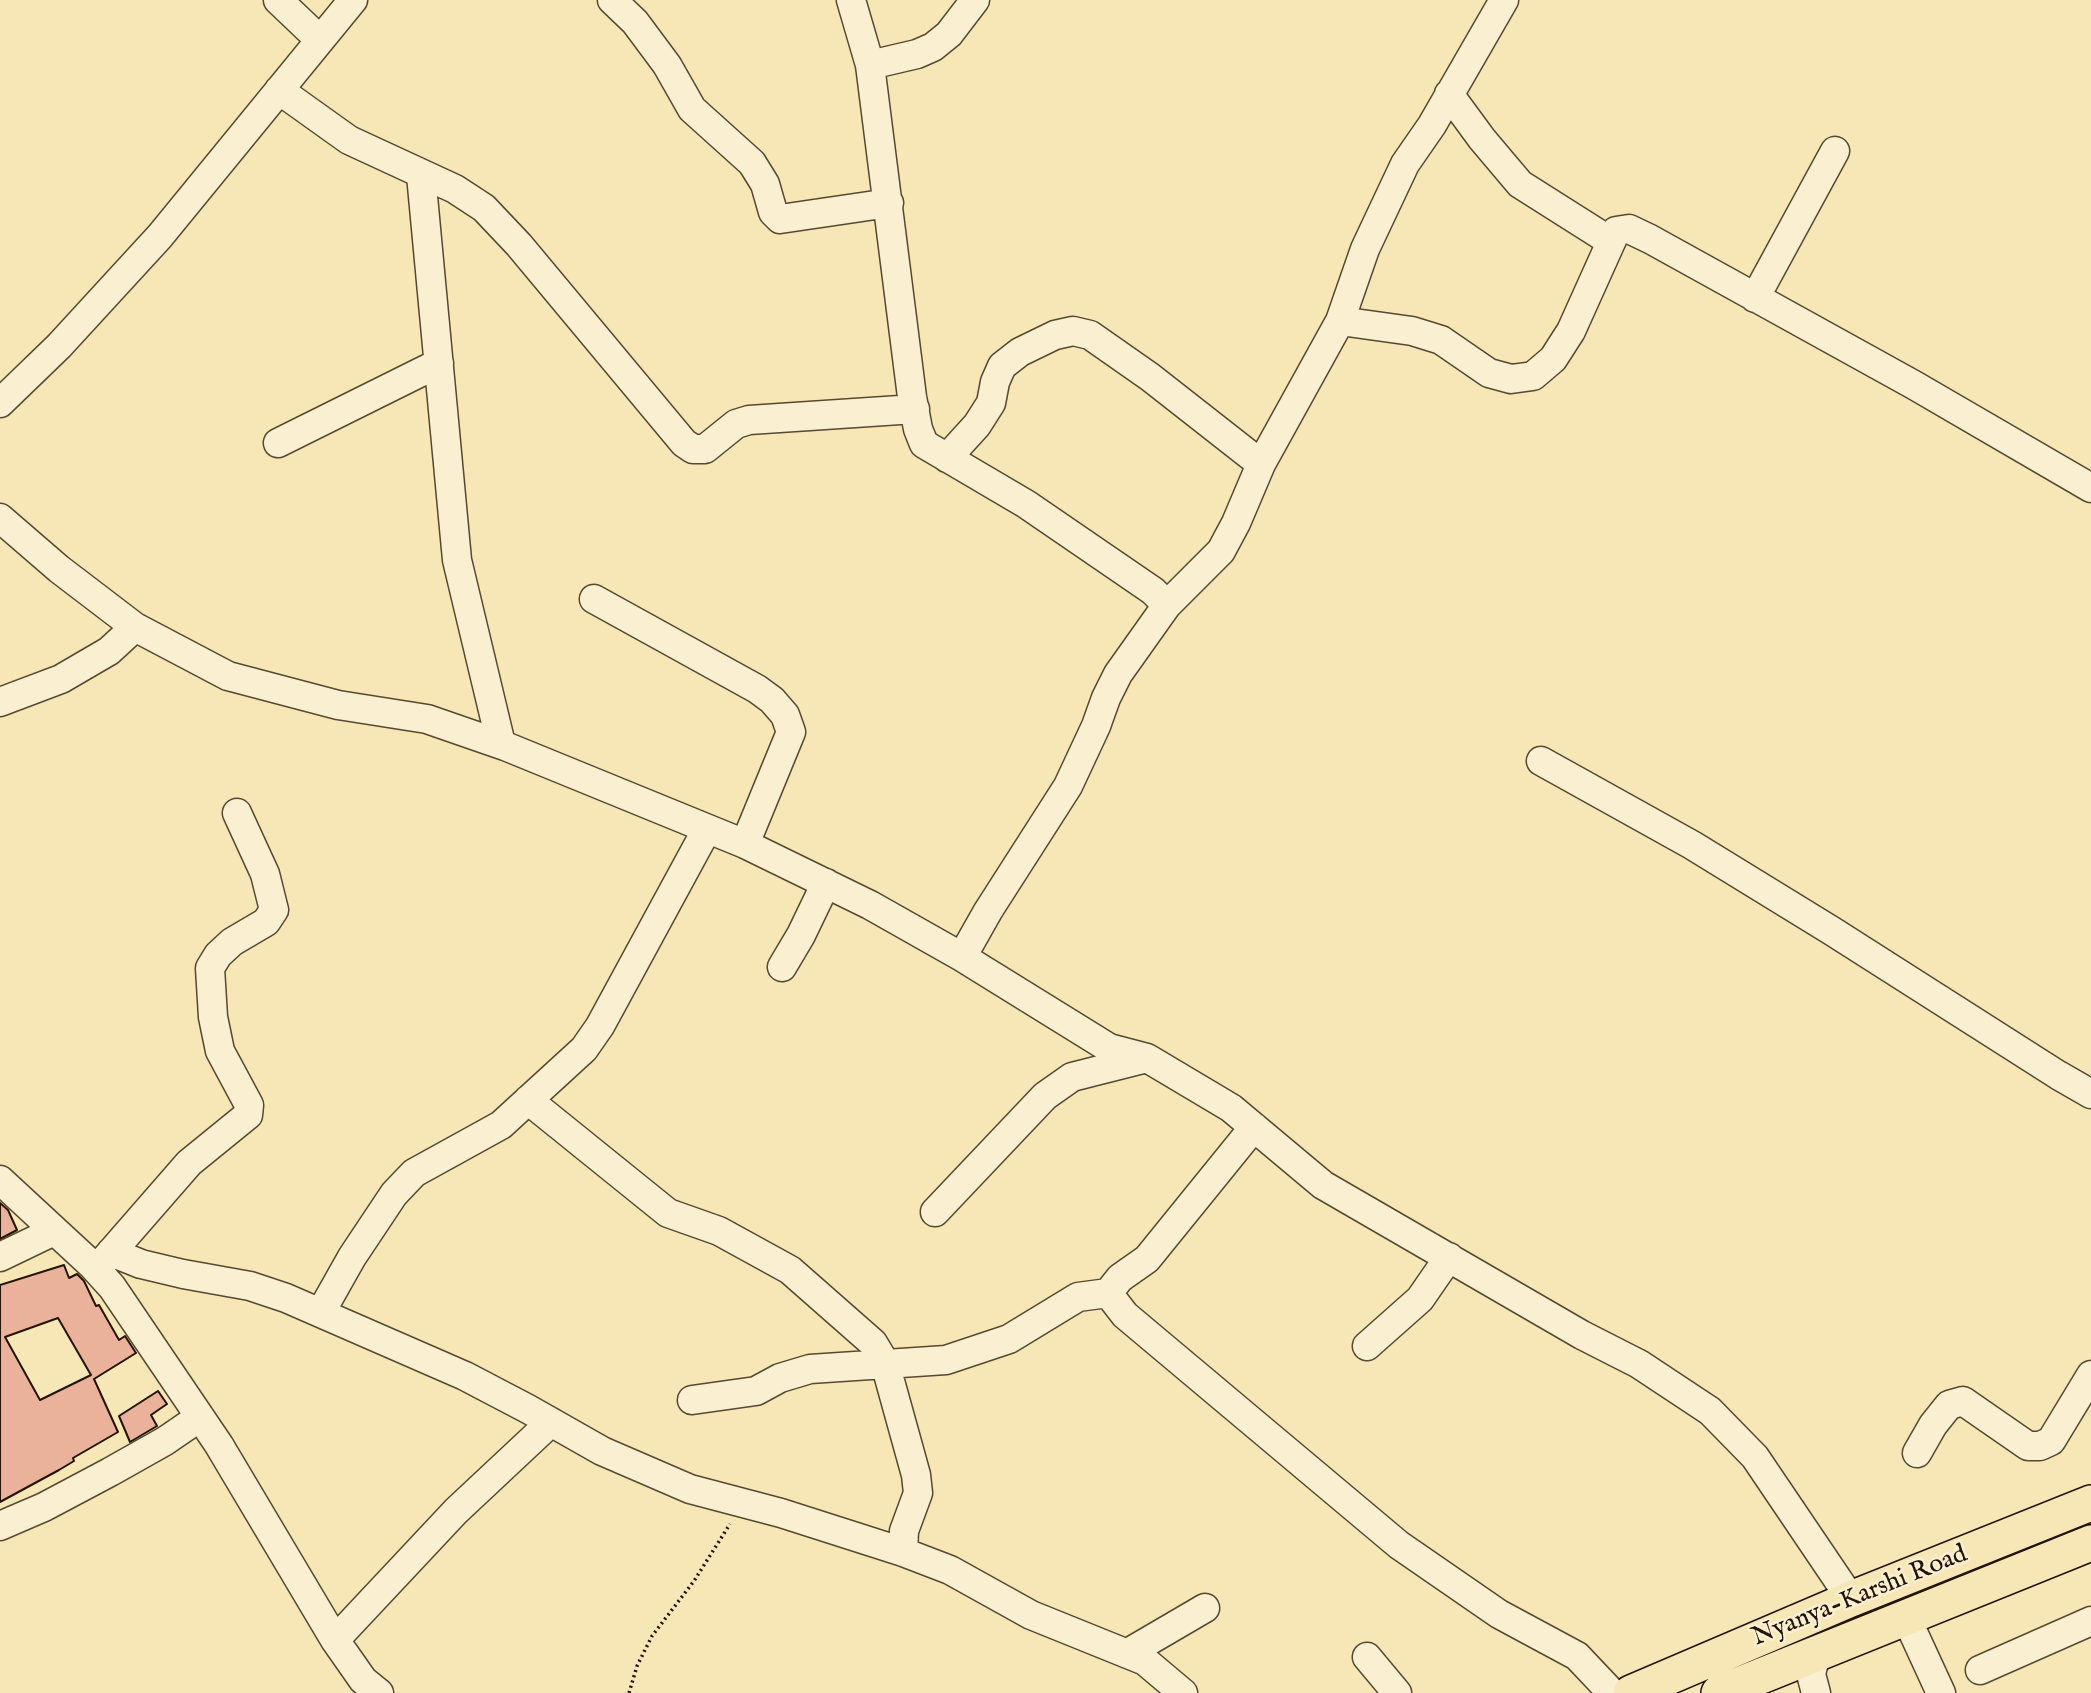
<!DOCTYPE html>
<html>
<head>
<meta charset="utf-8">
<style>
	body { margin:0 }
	canvas { display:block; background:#f7e7b6 }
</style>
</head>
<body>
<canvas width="2091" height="1693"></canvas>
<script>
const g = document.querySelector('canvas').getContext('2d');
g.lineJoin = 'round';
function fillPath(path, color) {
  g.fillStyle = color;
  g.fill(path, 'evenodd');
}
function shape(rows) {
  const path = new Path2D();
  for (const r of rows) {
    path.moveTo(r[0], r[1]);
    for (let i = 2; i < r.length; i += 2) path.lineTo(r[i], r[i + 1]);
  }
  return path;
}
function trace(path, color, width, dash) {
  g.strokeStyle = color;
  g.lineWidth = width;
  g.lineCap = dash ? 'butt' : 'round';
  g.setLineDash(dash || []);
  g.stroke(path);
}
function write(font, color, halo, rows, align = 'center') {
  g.font = font + ' "IM FELL English",serif';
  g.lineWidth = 5;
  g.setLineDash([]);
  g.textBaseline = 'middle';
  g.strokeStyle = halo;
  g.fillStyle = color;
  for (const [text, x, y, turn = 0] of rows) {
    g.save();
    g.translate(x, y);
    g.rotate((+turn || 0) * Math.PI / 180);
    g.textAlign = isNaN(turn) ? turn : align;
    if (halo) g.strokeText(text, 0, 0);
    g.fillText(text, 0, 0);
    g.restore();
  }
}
const building = shape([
	[0,1203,8,1210,17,1230,0,1239,0,1203],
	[64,1265,69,1278,77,1274,84,1281,96,1306,99,1305,119,1340,125,1336,136,1353,94,1379,118,1432,73,1458,74,1461,59,1470,0,1502,0,1285,64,1265],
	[58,1318,91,1375,40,1400,5,1337,58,1318],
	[158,1391,167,1404,151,1415,157,1426,130,1442,119,1416,158,1391]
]);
const path = shape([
	[629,1693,637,1666,652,1636,694,1581,730,1524]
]);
const minor = shape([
	[278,0,320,40],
	[612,0,635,22,667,65,692,109,752,163,765,184,773,212,780,219,889,203],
	[851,0,870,65,912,397,918,429,924,444,1026,504,1153,591,1167,605],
	[870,65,917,54,933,47,949,34,975,0],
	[279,90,349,140,455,189,484,208,519,245,684,443,693,449,705,449,736,424,749,420,915,409],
	[1449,94,1482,139,1520,184,1610,241],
	[421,175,457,560,501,744],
	[1755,298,1835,151],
	[1340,321,1412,331,1441,340,1489,373,1511,379,1533,376,1553,359,1571,331,1616,231,1629,229,1650,239,1914,385,2091,488],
	[0,403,59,346,160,236,353,0],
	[278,443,439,363],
	[947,458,977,425,991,403,995,382,1002,366,1020,352,1055,335,1073,331,1090,335,1150,377,1261,464],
	[0,518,59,569,135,627,228,676,338,705,427,719,505,746,745,844,870,905,962,957,1109,1048,1147,1058,1231,1108,1323,1185,1582,1335,1639,1364,1710,1411,1755,1457,1851,1599],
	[594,599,757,689,772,700,785,715,791,732,745,844],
	[0,702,61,679,109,651,135,627],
	[1541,761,1692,845,1832,931,2058,1075,2091,1094],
	[962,957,988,911,1068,786,1096,726,1106,698,1118,674,1167,605,1221,551,1236,523,1261,464,1340,321,1365,249,1405,164,1432,125,1504,0],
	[782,967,801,935,826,883],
	[528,1100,668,1213,719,1231,790,1270,873,1343,885,1363,916,1475,918,1493,904,1531,903,1552],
	[1254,1127,1147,1259,1120,1278,1108,1293,1125,1315,1399,1545,1499,1614,1577,1656,1612,1693],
	[0,1180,93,1266,112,1287,219,1445,335,1640,363,1680,379,1693],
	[935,1212,1045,1096,1072,1077,1147,1058],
	[111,1252,141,1264,183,1274,250,1286,286,1298,465,1376,528,1409,602,1451,690,1489,781,1513,903,1552,950,1570,1031,1615,1145,1661,1183,1693],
	[0,1257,54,1231],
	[101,1264,189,1163,248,1115,249,1105,220,1051,213,1017,210,968,218,955,232,942,266,922,274,910,265,874,237,813],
	[321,1312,352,1257,394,1194,414,1173,501,1125,584,1049,600,1026,707,829],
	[1367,1346,1420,1299,1449,1257],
	[692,1400,756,1391,780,1378,810,1369,946,1360,1009,1339,1078,1297,1108,1293],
	[1917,1453,1933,1425,1949,1405,1963,1401,2028,1446,2040,1446,2051,1441,2091,1375],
	[0,1526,44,1507,110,1472,165,1441,200,1417],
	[1906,1617,1941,1693],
	[335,1640,456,1511,551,1422],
	[1128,1653,1205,1608],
	[1816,1654,1811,1674,1816,1693],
	[1367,1657,1397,1693],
	[1980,1670,2091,1621]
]);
const major = shape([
	[1631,1693,1851,1599,2091,1503],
	[1719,1693,2091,1543]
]);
const streetNames = [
	["Nyanya-Karshi Road",1860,1597,-22]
];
fillPath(building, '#eab29a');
trace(building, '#221303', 2);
trace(minor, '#574830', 31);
trace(major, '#221303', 38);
trace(path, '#221303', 3.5, [2, 3.5]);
trace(minor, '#faefd0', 28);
trace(major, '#f7e7b6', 35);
write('26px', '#221303', '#faefd0', streetNames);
</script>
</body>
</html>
